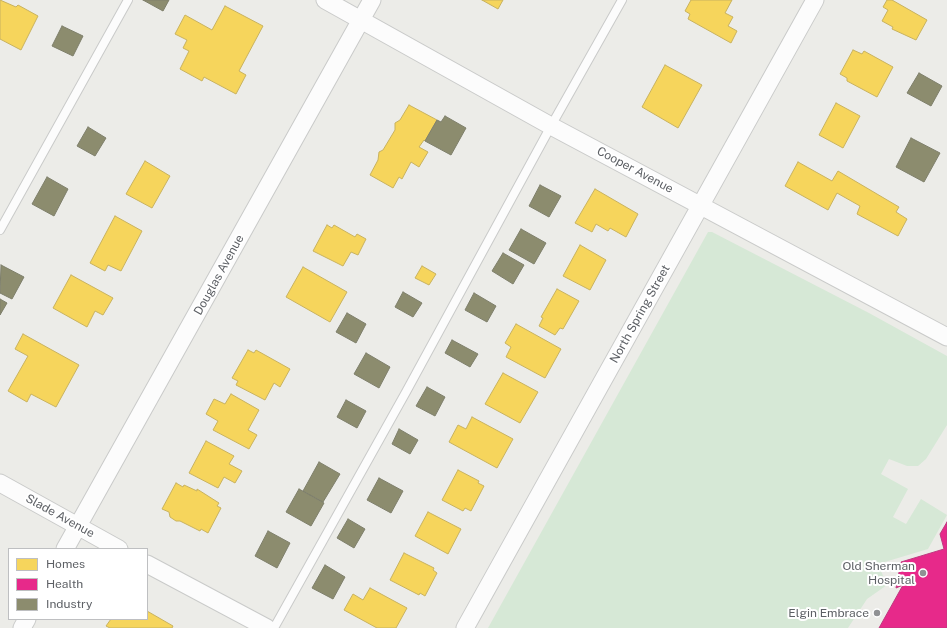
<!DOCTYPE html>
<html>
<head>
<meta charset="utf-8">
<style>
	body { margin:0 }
	#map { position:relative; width:947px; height:628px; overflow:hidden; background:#ecece8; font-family:"Public Sans",sans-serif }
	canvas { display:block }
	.legend { position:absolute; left:8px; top:548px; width:140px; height:72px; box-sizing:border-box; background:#fff; border:1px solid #bebfc1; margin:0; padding:5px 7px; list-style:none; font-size:12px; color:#5d6065 }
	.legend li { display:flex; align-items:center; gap:8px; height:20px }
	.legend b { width:20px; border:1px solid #bebfc1 }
</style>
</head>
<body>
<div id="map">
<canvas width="947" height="628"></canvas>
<ul class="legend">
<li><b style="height:11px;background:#f6d55c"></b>Homes</li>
<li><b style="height:11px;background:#e7298a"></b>Health</li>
<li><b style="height:11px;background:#8c8c6e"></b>Industry</li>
</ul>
</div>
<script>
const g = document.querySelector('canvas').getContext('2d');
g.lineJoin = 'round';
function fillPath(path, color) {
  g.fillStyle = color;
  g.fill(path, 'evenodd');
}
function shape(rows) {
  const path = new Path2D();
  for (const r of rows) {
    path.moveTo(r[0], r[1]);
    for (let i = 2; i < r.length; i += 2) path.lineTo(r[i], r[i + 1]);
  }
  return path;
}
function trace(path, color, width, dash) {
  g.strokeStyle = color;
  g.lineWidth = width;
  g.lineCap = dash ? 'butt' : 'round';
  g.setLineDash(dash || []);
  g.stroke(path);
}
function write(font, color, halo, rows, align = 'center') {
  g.font = font + ' "Public Sans",sans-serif';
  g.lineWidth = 4;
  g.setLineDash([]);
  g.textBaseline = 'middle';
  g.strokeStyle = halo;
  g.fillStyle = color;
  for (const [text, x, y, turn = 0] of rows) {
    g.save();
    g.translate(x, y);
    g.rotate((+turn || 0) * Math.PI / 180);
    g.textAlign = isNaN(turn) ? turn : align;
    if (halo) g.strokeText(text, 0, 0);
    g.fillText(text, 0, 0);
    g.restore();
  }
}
const green = shape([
	[708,232,712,232,869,313,947,356,947,425,926,459,918,466,907,466,889,459,881,474,908,489,893,517,906,524,921,499,947,515,928,549,878,564,887,585,867,599,848,628,488,628]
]);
const homes = shape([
	[0,0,16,7,18,5,38,16,21,50,0,39,0,0],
	[482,0,503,0,498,9,482,0],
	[691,0,732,0,725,13,733,17,728,26,737,31,731,43,688,19,690,14,685,11,691,0],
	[887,0,892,0,927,20,916,40,892,29,893,27,882,21,888,10,883,7,887,0],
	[225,6,263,26,239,71,246,75,236,94,204,77,202,81,180,69,189,51,183,48,187,40,175,34,185,15,212,30,225,6],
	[853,50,862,54,864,51,893,67,877,97,847,81,847,78,840,74,853,50],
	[665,65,702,85,678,128,642,107,665,65],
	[836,103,860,116,843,148,819,135,836,103],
	[409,105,437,120,425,141,424,140,419,147,428,152,419,167,411,162,402,179,399,177,393,188,370,175,378,160,379,152,383,150,395,130,395,123,400,120,409,105],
	[145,161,170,176,152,208,126,194,145,161],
	[798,162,832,181,838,171,899,207,896,212,907,219,898,236,857,214,860,206,837,193,828,210,785,186,798,162],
	[595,189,638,214,626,237,610,228,608,231,596,224,592,232,575,223,595,189],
	[115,216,142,231,121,271,108,265,105,271,90,263,115,216],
	[327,225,332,228,334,225,355,237,357,234,366,239,358,255,351,252,343,266,313,251,327,225],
	[580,245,606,260,590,290,563,276,580,245],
	[422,266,436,274,429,285,415,278,422,266],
	[303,267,347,292,330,322,286,297,303,267],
	[71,275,113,298,103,315,95,311,87,327,53,308,71,275],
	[557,289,579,301,563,329,560,328,555,335,539,326,543,318,541,317,557,289],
	[516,324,561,349,545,378,506,357,511,347,505,343,516,324],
	[23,334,79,365,56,407,31,394,27,402,8,391,28,356,15,349,23,334],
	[248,350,254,353,256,350,290,369,280,387,274,383,265,400,236,385,238,381,232,378,248,350],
	[503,373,538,392,520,423,485,404,503,373],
	[231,394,259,410,248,430,257,435,249,449,213,430,218,421,206,414,214,399,225,404,231,394],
	[472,417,513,439,497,468,449,442,458,425,466,429,472,417],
	[206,441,234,456,229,464,242,471,235,483,224,477,218,488,189,473,206,441],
	[458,470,479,481,478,483,484,486,471,511,465,508,463,511,442,500,458,470],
	[176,483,183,487,184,485,197,491,197,489,219,503,217,506,221,508,208,533,201,529,200,531,180,521,176,521,170,517,169,512,162,509,176,483],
	[428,512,461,529,448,554,415,536,428,512],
	[404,553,434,568,433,570,437,573,425,596,420,593,419,595,390,580,404,553],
	[370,588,407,608,396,628,377,628,344,610,353,594,363,600,370,588],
	[147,611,173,626,172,628,110,628,106,626,111,619,147,619,147,611]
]);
const health = shape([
	[947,522,947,628,879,628,903,585,896,588,901,562,944,549,940,534,947,522]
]);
const industry = shape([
	[143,0,169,0,163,11,143,0],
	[62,26,83,36,73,56,52,46,62,26],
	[919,73,942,86,931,106,907,93,919,73],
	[445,116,466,128,451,155,425,141,437,120,441,122,445,116],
	[88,127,106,138,95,156,77,146,88,127],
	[911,138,940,153,924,182,896,167,911,138],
	[47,177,68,189,54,216,32,204,47,177],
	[540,185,561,196,549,217,529,206,540,185],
	[521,229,546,243,534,264,509,250,521,229],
	[503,253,524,265,513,284,492,271,503,253],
	[1,265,24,277,12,299,0,293,1,265],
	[403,292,422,303,413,317,395,307,403,292],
	[474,293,496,306,487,322,465,310,474,293],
	[0,299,7,303,0,315,0,299],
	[347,313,366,324,356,343,336,332,347,313],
	[452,340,478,354,470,367,445,353,452,340],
	[366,353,390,367,379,388,354,374,366,353],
	[427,387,445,397,435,416,416,406,427,387],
	[346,400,366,411,357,428,337,417,346,400],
	[399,429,418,440,410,454,392,444,399,429],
	[319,462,340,474,323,502,303,491,319,462],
	[379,478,403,491,391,513,367,500,379,478],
	[299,489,324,503,311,526,286,512,299,489],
	[348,519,365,529,354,548,337,538,348,519],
	[268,531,290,543,277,568,255,556,268,531],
	[325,565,345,577,333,599,312,588,325,565]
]);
const lane = shape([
	[0,230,128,0],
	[274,628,406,392,551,126,622,0]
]);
const street = shape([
	[325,0,551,126,947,337],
	[0,483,119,549],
	[65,549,372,0],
	[147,564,267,628],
	[22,628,27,619],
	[465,628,815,0]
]);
const markers = [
	[923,573,4,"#8f9193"],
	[877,613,4,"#8f9193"]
];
const streetNames = [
	["Cooper Avenue",635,170,28],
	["Douglas Avenue",219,275,-61],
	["North Spring Street",640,314,-61],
	["Slade Avenue",60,516,29]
];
const poiNames = [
	["Old Sherman",915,566],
	["Hospital",915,580],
	["Elgin Embrace",869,613]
];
fillPath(green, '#d6e8d6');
fillPath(homes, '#f6d55c');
trace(homes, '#c8b25f', 1);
fillPath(health, '#e7298a');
trace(health, '#be3a7f', 1);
fillPath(industry, '#8c8c6e');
trace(industry, '#7e7f6b', 1);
trace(lane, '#c9cac9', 10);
trace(street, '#c9cac9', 19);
trace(lane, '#fcfcfc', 8);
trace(street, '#fcfcfc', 17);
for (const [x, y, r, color] of markers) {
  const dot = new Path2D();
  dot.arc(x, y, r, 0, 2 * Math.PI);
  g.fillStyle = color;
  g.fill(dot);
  trace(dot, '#fff', 1.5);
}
write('12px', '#5d6065', '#fff', streetNames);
write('12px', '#5d6065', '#fff', poiNames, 'right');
</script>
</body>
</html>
